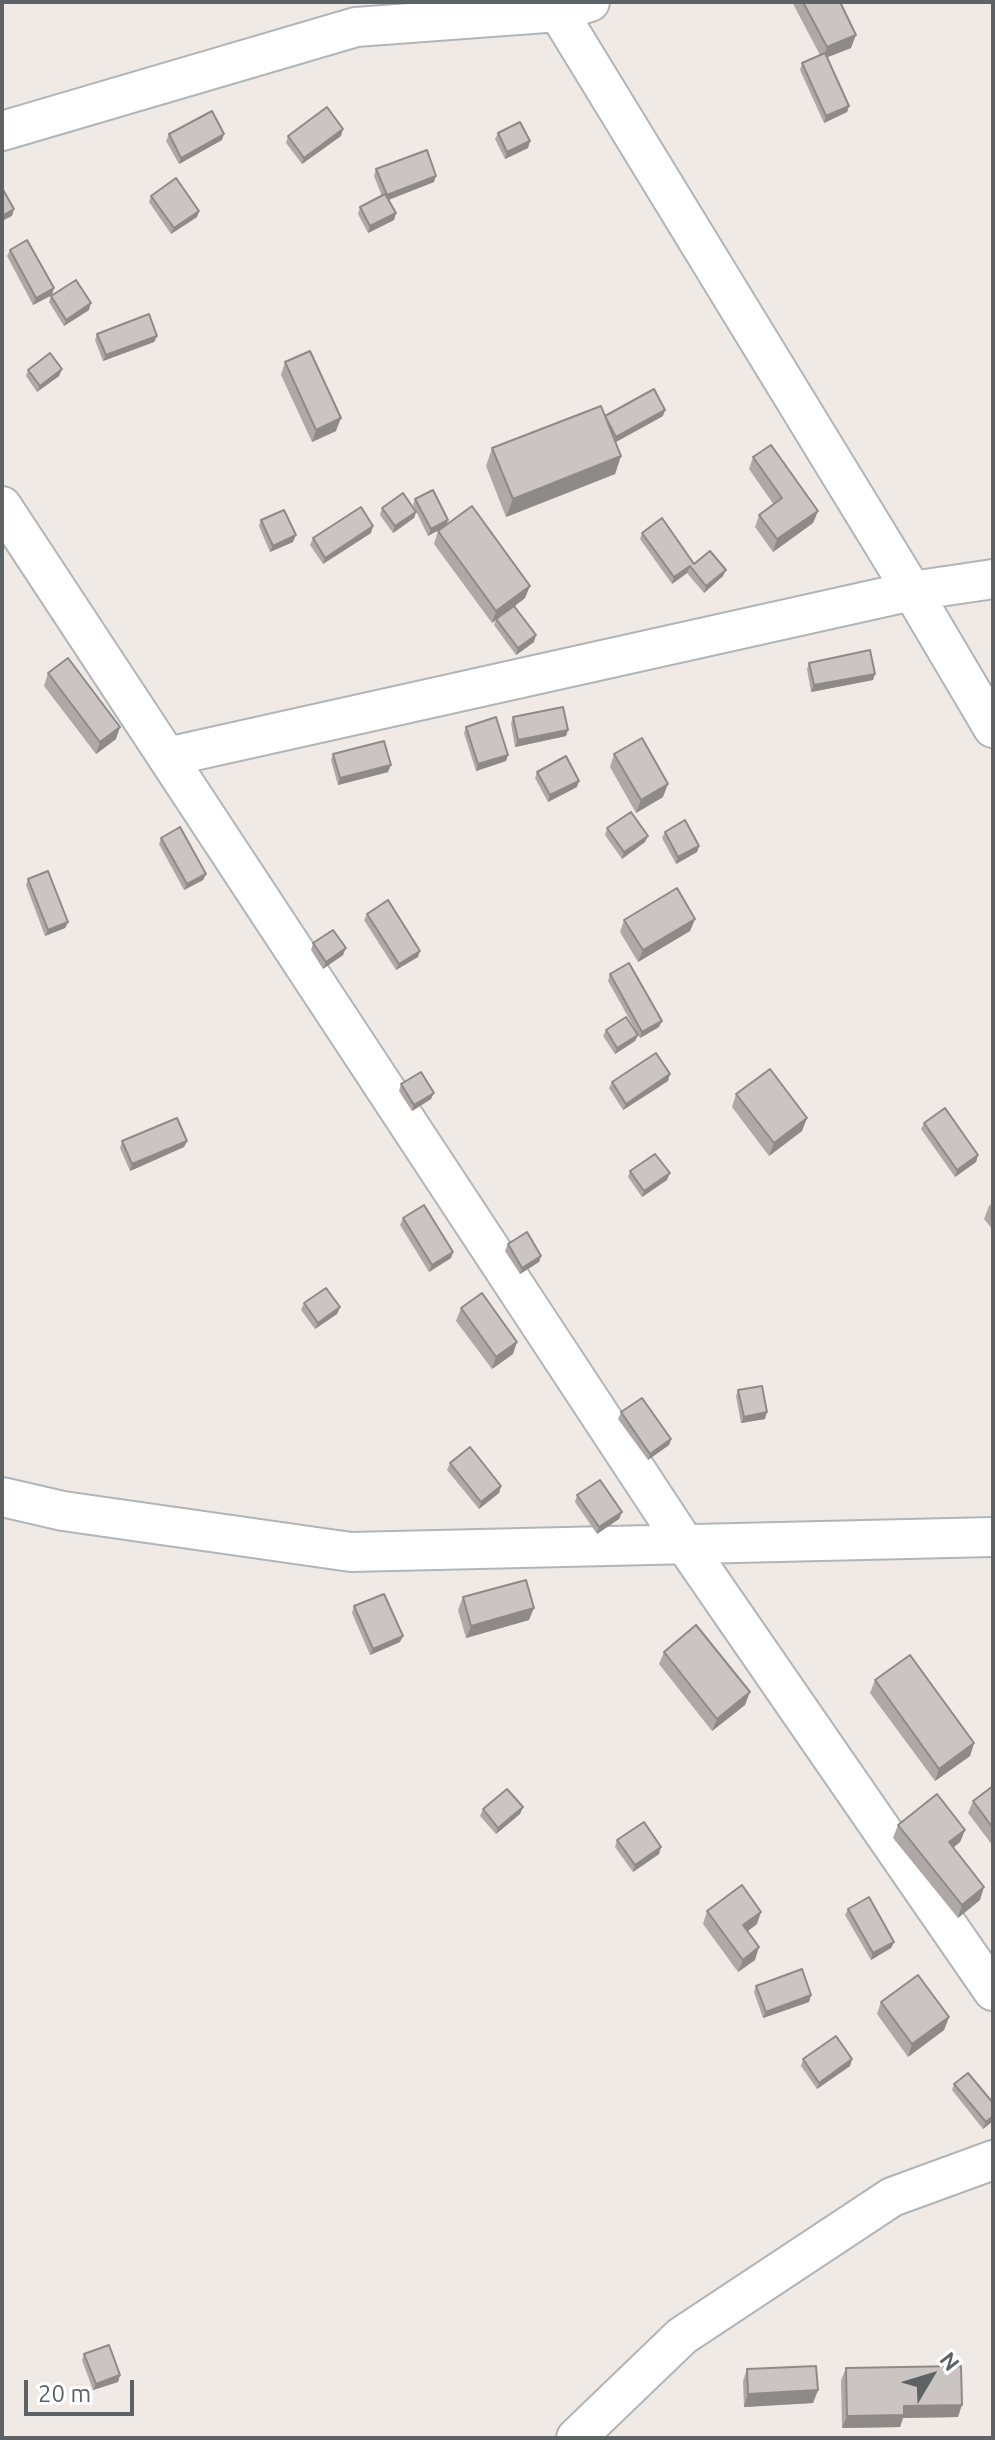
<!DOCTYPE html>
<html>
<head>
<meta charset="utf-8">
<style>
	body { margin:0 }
	#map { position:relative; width:995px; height:2440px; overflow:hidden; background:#efeae5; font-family:Ubuntu,sans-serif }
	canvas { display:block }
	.frame { position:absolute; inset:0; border:4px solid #5d6365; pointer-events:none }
	.north { position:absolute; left:891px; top:2336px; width:80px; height:80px; -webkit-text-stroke:6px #fff; paint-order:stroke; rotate:52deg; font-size:22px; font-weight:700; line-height:32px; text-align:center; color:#5d6365 }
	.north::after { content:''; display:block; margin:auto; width:28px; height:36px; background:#5d6365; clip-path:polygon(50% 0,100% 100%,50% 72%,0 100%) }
	.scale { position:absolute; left:24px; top:2380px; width:110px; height:36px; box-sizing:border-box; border:4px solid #5d6365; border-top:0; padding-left:10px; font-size:24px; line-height:28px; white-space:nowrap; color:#5d6365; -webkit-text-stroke:6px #fff; paint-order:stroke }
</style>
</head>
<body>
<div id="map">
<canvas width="995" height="2440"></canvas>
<div class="frame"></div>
<div class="north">N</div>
<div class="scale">20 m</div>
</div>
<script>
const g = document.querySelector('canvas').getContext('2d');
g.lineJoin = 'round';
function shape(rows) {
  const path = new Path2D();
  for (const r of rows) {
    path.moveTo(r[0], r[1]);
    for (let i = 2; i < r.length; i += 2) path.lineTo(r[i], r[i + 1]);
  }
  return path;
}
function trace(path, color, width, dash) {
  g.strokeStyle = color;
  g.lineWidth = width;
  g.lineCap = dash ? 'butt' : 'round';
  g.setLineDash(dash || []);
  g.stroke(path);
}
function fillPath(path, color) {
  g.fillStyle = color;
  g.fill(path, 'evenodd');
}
const street = shape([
	[552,2,912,591,993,728],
	[2,131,356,27,559,12,590,2],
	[2,506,686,1546,993,1991],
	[167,757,912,591,993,579],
	[2,1497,63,1511,351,1552,993,1537],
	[576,2438,682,2336,892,2197,993,2160]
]);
const wall = shape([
	[792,2,840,2,851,48,827,57,849,106,847,112,824,123,800,70,802,63,820,55],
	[498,133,528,148,505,159,495,139],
	[169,134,222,140,179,164,166,141],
	[288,136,341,136,302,164,286,143],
	[376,169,434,182,389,200,396,213,394,220,368,233,358,214,360,207,382,196,374,176],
	[151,196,199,211,197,217,171,234,149,202],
	[10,250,52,295,33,305,7,256],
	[51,296,89,310,64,326,49,302],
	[97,334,157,336,154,342,103,361,95,340],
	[285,362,336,431,312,442,281,375],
	[62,369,59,376,37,392,26,376,28,370],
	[605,416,663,416,616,442,621,456,615,474,506,517,486,466,492,448],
	[753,457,818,511,813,523,773,552,755,527,759,515,774,505,749,469],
	[415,499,448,520,446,525,525,598,515,606,534,642,516,655,494,625,496,620,492,623,434,544,438,531,442,528,428,536,413,505],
	[382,508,416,512,414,518,393,533,380,515],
	[261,520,293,542,270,552,259,526],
	[371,533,323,564,310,545,313,538],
	[642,533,694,564,723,576,704,593,687,573,672,584,640,539],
	[809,663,873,680,811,692,807,669],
	[48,673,116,739,96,754,44,686],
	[513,717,568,730,566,736,515,747,511,723],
	[466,727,508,755,506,761,476,771,464,733],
	[333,754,388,772,338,785,331,760],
	[614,754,663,797,636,813,610,767],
	[537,772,577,787,548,802,535,778],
	[607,828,645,842,622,859,605,835],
	[665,832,699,846,697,852,676,864,662,838],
	[161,838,206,874,203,880,184,890,159,844],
	[28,879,68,922,65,928,45,936,26,885],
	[367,914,418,957,396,970,364,920],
	[695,919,690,931,638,962,620,932,624,920],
	[313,943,343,955,323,969,311,950],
	[610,974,659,1027,640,1038,608,981],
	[606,1030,638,1035,635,1041,615,1054,603,1036],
	[668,1081,623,1110,609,1088,612,1082],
	[401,1084,431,1099,412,1111,399,1091],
	[736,1094,802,1131,769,1156,732,1107],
	[924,1123,978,1155,976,1162,955,1177,921,1129],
	[122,1141,187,1141,184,1147,130,1171,120,1148],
	[630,1171,667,1180,642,1197,628,1177],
	[993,1203,993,1230,984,1219,989,1206],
	[403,1218,453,1252,451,1258,429,1272,400,1225],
	[508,1244,541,1256,539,1262,520,1274,505,1251],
	[304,1303,340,1307,337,1314,315,1329,301,1310],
	[461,1308,513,1354,492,1369,456,1321],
	[738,1390,765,1419,741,1423,736,1396],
	[621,1412,671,1439,669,1445,648,1460,618,1419],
	[450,1463,501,1486,499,1493,479,1509,447,1470],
	[577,1495,622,1512,619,1519,597,1534,575,1502],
	[463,1597,529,1620,466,1638,458,1610],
	[354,1606,400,1642,370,1655,352,1613],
	[664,1652,745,1705,712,1731,659,1664],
	[875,1680,974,1743,970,1756,935,1781,870,1693],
	[993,1786,993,1846,968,1813,973,1801],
	[523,1807,520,1814,496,1834,480,1816,483,1809],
	[898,1825,965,1830,960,1842,953,1848,980,1900,958,1918,893,1838],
	[617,1840,659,1854,633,1872,615,1847],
	[848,1909,894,1942,891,1948,871,1960,845,1915],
	[707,1911,757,1924,747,1931,755,1960,738,1972,703,1924],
	[756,1986,811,1995,809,2002,763,2018,754,1992],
	[881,2002,949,2017,944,2030,908,2057,877,2014],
	[803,2059,852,2059,850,2066,817,2089,801,2066],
	[954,2084,993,2103,993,2121,983,2129,952,2090],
	[84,2354,120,2375,118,2382,93,2390,82,2360],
	[846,2368,958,2417,903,2418,900,2427,842,2428,841,2380],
	[747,2369,818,2390,813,2403,744,2407,743,2381]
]);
const shadedWall = shape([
	[856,35,851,48,823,59,827,47],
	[849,106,847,112,824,123,826,116],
	[343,129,341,136,302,164,304,158],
	[224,134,222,140,179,164,181,158],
	[530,141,528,148,505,159,507,152],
	[436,176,434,182,385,201,387,195],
	[14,209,12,216,2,221,2,216],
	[199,211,197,217,171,234,174,228],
	[396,213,394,220,368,233,370,226],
	[54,288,52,295,33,305,36,298],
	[91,303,89,310,64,326,66,320],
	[157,336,154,342,103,361,106,355],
	[62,369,59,376,37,392,40,386],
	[665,410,663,416,614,443,616,437],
	[341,418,336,431,312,442,316,430],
	[621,456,615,474,506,517,513,499],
	[818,511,813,523,773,552,777,539],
	[416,512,414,518,393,533,395,526],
	[448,520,446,526,428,536,431,529],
	[373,526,371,533,323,564,325,558],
	[296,535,293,542,270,552,273,546],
	[690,566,687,573,672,584,674,577],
	[726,570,723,576,704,593,706,586],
	[530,586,525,598,492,623,496,611],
	[536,635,534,642,516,655,518,648],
	[875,674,873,680,811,692,814,685],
	[120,727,116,739,96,754,100,742],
	[568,730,566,736,515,747,518,740],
	[508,755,506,761,476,771,478,764],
	[391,765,388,772,338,785,340,778],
	[579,781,577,787,548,802,550,795],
	[668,784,663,797,636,813,641,800],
	[648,836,645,842,622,859,624,852],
	[699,846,697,852,676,864,678,857],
	[206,874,203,880,184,890,187,884],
	[695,919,690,931,638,962,643,950],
	[68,922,65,928,45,936,48,930],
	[346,948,343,955,323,969,326,962],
	[420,951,418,957,396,970,399,964],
	[662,1021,659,1027,640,1038,642,1032],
	[638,1035,635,1041,615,1054,617,1048],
	[670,1074,668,1081,623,1110,626,1104],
	[434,1093,431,1099,412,1111,414,1105],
	[807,1118,802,1131,769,1156,774,1143],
	[187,1141,184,1147,130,1171,132,1164],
	[978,1155,976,1162,955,1177,957,1170],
	[670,1173,667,1180,642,1197,644,1191],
	[453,1252,451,1258,429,1272,432,1265],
	[541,1256,539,1262,520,1274,522,1268],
	[340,1307,337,1314,315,1329,318,1323],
	[517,1342,513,1354,492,1369,496,1357],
	[767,1412,765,1419,741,1423,744,1417],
	[671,1439,669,1445,648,1460,650,1454],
	[501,1486,499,1493,479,1509,481,1502],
	[622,1512,619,1519,597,1534,599,1527],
	[534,1608,529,1620,466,1638,471,1626],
	[403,1636,400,1642,370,1655,373,1649],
	[750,1692,745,1705,712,1731,717,1719],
	[974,1743,970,1756,935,1781,939,1769],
	[523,1807,520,1814,496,1834,498,1828],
	[965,1830,960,1842,944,1855,949,1842],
	[661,1847,659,1854,633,1872,635,1865],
	[984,1887,980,1900,958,1918,962,1905],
	[761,1912,757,1924,739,1938,743,1925],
	[894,1942,891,1948,871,1960,873,1953],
	[759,1947,755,1960,738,1972,743,1960],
	[811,1995,809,2002,763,2018,766,2012],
	[949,2017,944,2030,908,2057,912,2044],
	[852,2059,850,2066,817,2089,819,2083],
	[993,2116,993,2121,983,2129,986,2122],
	[120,2375,118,2382,93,2390,96,2384],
	[818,2390,813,2403,744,2407,748,2394],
	[962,2405,958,2417,903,2418,900,2427,842,2428,847,2416,904,2406]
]);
const building = shape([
	[803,2,840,2,856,35,827,47,803,2],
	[825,53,849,106,826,116,802,63,825,53],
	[327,107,343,129,304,158,288,136,327,107],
	[212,111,224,134,181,158,169,134,212,111],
	[520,122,530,141,507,152,498,133,520,122],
	[427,150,436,176,387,195,376,169,427,150],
	[176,178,199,211,174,228,151,196,176,178],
	[2,188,14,209,2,216,2,188],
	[385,194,396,213,370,226,360,207,385,194],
	[27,240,54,288,36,298,10,250,27,240],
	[76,280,91,303,66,320,51,296,76,280],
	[149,314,157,336,106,355,97,334,149,314],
	[310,351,341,418,316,430,285,362,310,351],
	[50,353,62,369,40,386,28,370,50,353],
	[654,389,665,410,616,437,605,416,654,389],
	[601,406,621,456,513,499,492,448,601,406],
	[771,445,818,511,777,539,759,515,782,498,753,457,771,445],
	[433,490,448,520,431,529,415,499,433,490],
	[403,493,416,512,395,526,382,508,403,493],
	[472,506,530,586,496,611,438,531,472,506],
	[361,507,373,526,325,558,313,538,361,507],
	[284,510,296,535,273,546,261,520,284,510],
	[662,518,694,564,710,551,726,570,706,586,690,566,674,577,642,533,662,518],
	[514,606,536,635,518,648,496,619,514,606],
	[870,650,875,674,814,685,809,663,870,650],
	[68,658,120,727,100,742,48,673,68,658],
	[563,707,568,730,518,740,513,717,563,707],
	[496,717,508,755,478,764,466,727,496,717],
	[642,738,668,784,641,800,614,754,642,738],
	[384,741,391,765,340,778,333,754,384,741],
	[566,756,579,781,550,795,537,772,566,756],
	[631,812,648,836,624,852,607,828,631,812],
	[685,820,699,846,678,857,665,832,685,820],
	[180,827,206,874,187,884,161,838,180,827],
	[48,871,68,922,48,930,28,879,48,871],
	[677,888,695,919,643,950,624,920,677,888],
	[388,900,420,951,399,964,367,914,388,900],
	[333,930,346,948,326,962,313,943,333,930],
	[629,963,662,1021,642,1032,610,974,629,963],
	[626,1017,638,1035,617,1048,606,1030,626,1017],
	[656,1053,670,1074,626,1104,612,1082,656,1053],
	[770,1069,807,1118,774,1143,736,1094,770,1069],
	[421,1072,434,1093,414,1105,401,1084,421,1072],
	[945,1108,978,1155,957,1170,924,1123,945,1108],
	[177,1118,187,1141,132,1164,122,1141,177,1118],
	[655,1154,670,1173,644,1191,630,1171,655,1154],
	[424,1205,453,1252,432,1265,403,1218,424,1205],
	[527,1232,541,1256,522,1268,508,1244,527,1232],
	[326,1288,340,1307,318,1323,304,1303,326,1288],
	[482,1293,517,1342,496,1357,461,1308,482,1293],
	[762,1386,767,1412,744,1417,738,1390,762,1386],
	[642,1398,671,1439,650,1454,621,1412,642,1398],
	[470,1447,501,1486,481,1502,450,1463,470,1447],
	[600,1480,622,1512,599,1527,577,1495,600,1480],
	[526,1580,534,1608,471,1626,463,1597,526,1580],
	[384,1594,403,1636,373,1649,354,1606,384,1594],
	[696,1625,750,1692,717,1719,664,1652,696,1625],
	[910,1655,974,1743,939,1769,875,1680,910,1655],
	[993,1786,993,1828,973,1801,993,1786],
	[507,1789,523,1807,498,1828,483,1809,507,1789],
	[937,1794,965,1830,949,1842,984,1887,962,1905,898,1825,937,1794],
	[644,1822,661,1847,635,1865,617,1840,644,1822],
	[742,1885,761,1912,743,1925,759,1947,743,1960,707,1911,742,1885],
	[869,1897,894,1942,873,1953,848,1909,869,1897],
	[802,1969,811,1995,766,2012,756,1986,802,1969],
	[918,1975,949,2017,912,2044,881,2002,918,1975],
	[836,2036,852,2059,819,2083,803,2059,836,2036],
	[968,2073,993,2103,993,2116,986,2122,954,2084,968,2073],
	[109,2345,120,2375,96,2384,84,2354,109,2345],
	[816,2366,818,2390,748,2394,747,2369,816,2366],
	[961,2366,962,2405,904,2406,904,2415,847,2416,846,2368,961,2366]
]);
trace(street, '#b1b5b7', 42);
trace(street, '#fff', 38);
fillPath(wall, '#aea9a7');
fillPath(shadedWall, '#8d8a88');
fillPath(building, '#cac5c2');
trace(building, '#8d8a88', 2);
</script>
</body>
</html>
